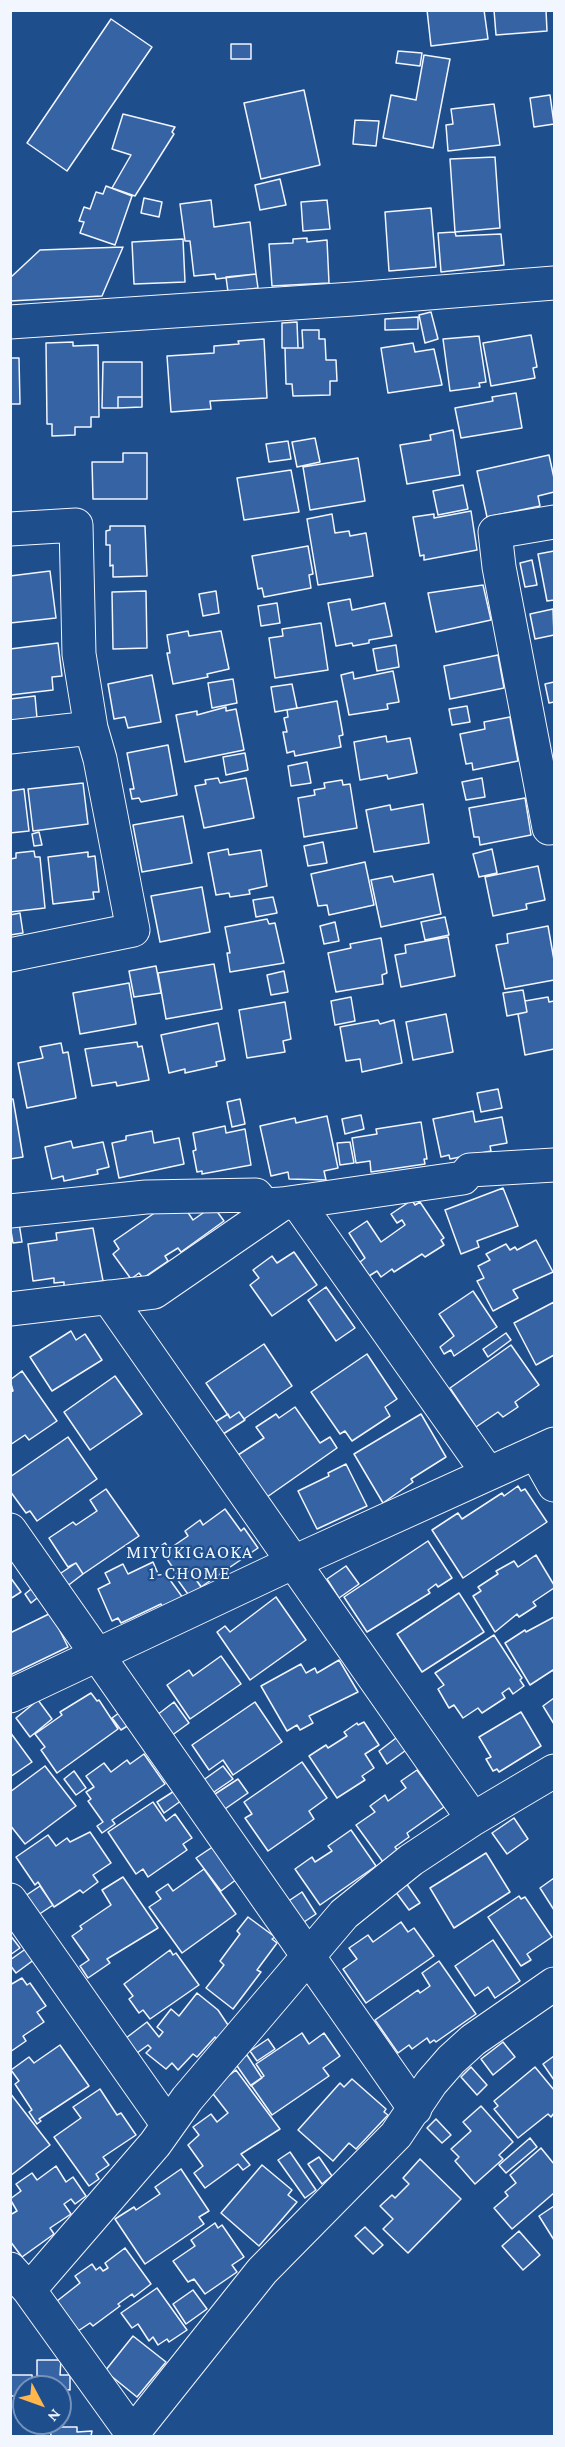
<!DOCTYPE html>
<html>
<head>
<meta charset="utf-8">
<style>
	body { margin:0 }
	#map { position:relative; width:565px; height:2447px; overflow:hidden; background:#1f4e8c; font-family:"Crimson Pro",serif }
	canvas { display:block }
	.frame { position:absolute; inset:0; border:12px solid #f2f6ff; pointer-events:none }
	.north { position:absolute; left:12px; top:2375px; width:60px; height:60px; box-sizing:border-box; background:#1f4e8c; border:2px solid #7391ba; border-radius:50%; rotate:131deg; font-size:16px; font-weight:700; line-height:24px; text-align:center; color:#f2f6ff }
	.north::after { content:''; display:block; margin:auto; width:21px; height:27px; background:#ffb74d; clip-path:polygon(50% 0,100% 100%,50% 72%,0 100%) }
</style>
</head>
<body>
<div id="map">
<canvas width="565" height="2447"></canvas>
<div class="frame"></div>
<div class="north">N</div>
</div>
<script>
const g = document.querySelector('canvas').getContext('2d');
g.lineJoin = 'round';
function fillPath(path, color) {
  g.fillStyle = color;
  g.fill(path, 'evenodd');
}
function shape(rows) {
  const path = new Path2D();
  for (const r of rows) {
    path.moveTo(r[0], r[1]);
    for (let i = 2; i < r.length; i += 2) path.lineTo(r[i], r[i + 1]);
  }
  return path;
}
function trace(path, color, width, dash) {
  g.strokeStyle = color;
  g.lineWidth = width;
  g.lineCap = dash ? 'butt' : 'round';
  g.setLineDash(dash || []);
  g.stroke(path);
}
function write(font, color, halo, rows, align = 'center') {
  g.font = font + ' "Crimson Pro",serif';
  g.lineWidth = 4.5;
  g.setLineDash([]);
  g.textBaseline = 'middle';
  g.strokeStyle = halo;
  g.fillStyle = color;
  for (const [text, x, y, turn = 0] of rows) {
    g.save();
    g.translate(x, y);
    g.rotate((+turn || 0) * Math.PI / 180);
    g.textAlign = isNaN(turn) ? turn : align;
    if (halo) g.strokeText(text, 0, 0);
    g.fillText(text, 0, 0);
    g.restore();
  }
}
const building = shape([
	[427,10,484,10,488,39,431,46,427,10],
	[494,10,546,10,547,31,496,35,494,10],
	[111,19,152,47,67,171,27,143,111,19],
	[231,44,251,44,251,59,231,59,231,44],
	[398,51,422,53,420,66,396,63,398,51],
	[424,55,450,59,433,148,383,138,391,95,416,100,424,55],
	[304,90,320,165,261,179,244,103,304,90],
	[550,95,554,124,534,127,530,98,550,95],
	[494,104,500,145,448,151,446,125,453,124,451,109,494,104],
	[123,114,175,127,172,132,174,134,135,196,112,188,131,155,112,149,123,114],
	[355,120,379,121,376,146,353,144,355,120],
	[495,157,500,228,455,232,450,159,495,157],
	[280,179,286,205,260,210,255,185,280,179],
	[106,186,132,196,115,245,80,233,84,222,79,221,84,207,90,209,96,192,103,194,106,186],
	[144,198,162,202,159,217,141,213,144,198],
	[211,200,214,227,250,222,256,274,216,279,215,274,194,276,190,241,185,241,180,204,211,200],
	[327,200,330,229,303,231,301,202,327,200],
	[431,208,436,267,389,271,385,212,431,208],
	[455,232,456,236,501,234,504,265,441,272,438,233,455,232],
	[307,238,307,242,327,240,329,283,272,286,269,244,293,243,293,239,307,238],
	[183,239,185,282,134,284,132,242,183,239],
	[123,247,102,296,10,301,10,278,40,250,123,247],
	[256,274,258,288,228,292,226,277,256,274],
	[431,312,438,339,425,343,419,315,431,312],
	[418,317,418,329,385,330,385,319,418,317],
	[297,322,298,348,282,348,282,323,297,322],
	[302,330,319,330,319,339,325,339,326,360,336,360,337,381,330,381,330,395,293,396,292,384,286,384,285,348,303,348,302,330],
	[531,335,537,367,533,368,535,378,491,386,483,343,531,335],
	[479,336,486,382,479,383,480,387,450,391,443,339,479,336],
	[264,339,267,398,210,401,211,409,171,412,167,356,214,353,214,346,239,344,238,341,264,339],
	[73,342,73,346,98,345,99,417,91,417,91,427,75,427,75,435,52,436,52,424,47,424,46,343,73,342],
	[413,343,415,352,434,349,442,385,388,393,381,348,413,343],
	[10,358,19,358,20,404,10,404,10,358],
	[103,362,142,362,142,397,118,397,118,408,102,408,103,362],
	[516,393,522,428,461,438,455,408,493,401,492,397,516,393],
	[118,397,142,397,142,407,118,408,118,397],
	[453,430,460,475,407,484,400,445,431,440,430,435,453,430],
	[315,438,320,462,297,467,292,442,315,438],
	[288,441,291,459,269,462,266,444,288,441],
	[123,453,147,453,147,499,93,499,92,462,123,462,123,453],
	[549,455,554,478,554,492,538,496,540,506,487,517,477,471,549,455],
	[358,458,365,501,310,510,303,467,358,458],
	[291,470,299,512,244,520,237,478,291,470],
	[463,485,468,509,438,515,433,491,463,485],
	[471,511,477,550,424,560,424,555,420,556,413,517,434,514,434,518,471,511],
	[332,514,335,533,349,531,350,536,366,533,373,576,318,585,307,519,332,514],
	[110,526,145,526,147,576,113,577,113,565,110,566,110,545,106,545,106,531,110,530,110,526],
	[308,546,313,574,309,575,311,588,264,597,262,588,258,589,252,556,308,546],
	[554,551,554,600,547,601,538,554,554,551],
	[532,560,537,585,525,587,520,563,532,560],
	[50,571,56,618,10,623,10,576,50,571],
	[483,585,491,620,436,632,428,593,483,585],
	[146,591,147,648,113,649,112,592,146,591],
	[216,591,219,613,203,616,199,594,216,591],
	[350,599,352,610,385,603,392,636,369,640,369,643,353,646,352,643,336,646,328,603,350,599],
	[277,603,280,623,261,626,258,606,277,603],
	[553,609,554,635,535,639,530,614,553,609],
	[321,623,328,670,275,678,269,638,283,636,282,629,321,623],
	[188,631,189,636,221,631,229,669,207,674,208,677,173,684,167,653,170,653,167,635,188,631],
	[58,643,62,676,52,677,53,690,10,695,10,649,58,643],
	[396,645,399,667,377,671,373,649,396,645],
	[498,655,504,688,450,699,444,666,498,655],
	[393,671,399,702,387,704,388,709,349,715,341,675,353,672,354,679,393,671],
	[152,675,161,722,128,728,125,717,114,719,108,684,152,675],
	[233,679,237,703,212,708,208,683,233,679],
	[554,682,554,702,549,703,545,684,554,682],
	[292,684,297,708,275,712,271,687,292,684],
	[35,696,37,718,10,721,10,699,35,696],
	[337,701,343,735,339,736,341,747,295,756,294,751,287,753,283,732,287,732,284,718,288,717,287,710,337,701],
	[467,706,470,722,452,725,449,709,467,706],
	[226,707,226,711,236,709,244,750,185,762,176,715,197,711,197,715,226,707],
	[510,717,518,761,473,770,472,763,466,764,460,734,485,729,484,722,510,717],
	[386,736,387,742,410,738,417,773,388,779,387,775,360,780,354,742,386,736],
	[168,745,177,795,141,802,139,798,132,799,130,789,134,789,127,753,168,745],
	[245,753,248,770,226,775,223,757,245,753],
	[307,762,311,783,291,786,288,766,307,762],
	[218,778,220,783,246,778,254,818,204,828,195,786,206,784,205,780,218,778],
	[482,778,485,797,466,800,462,782,482,778],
	[342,780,343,785,350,784,357,828,304,837,298,798,315,795,314,790,325,788,324,783,342,780],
	[83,783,88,824,33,831,28,789,83,783],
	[24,789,29,831,10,833,10,791,24,789],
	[525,798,531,835,480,845,479,837,474,837,469,808,525,798],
	[423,804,429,843,374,852,366,810,390,805,391,810,423,804],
	[183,816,192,863,142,872,133,825,183,816],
	[39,832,42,845,34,846,32,834,39,832],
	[323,842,327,863,308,866,304,846,323,842],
	[228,849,229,855,261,850,267,886,249,890,250,894,230,897,229,893,216,895,208,853,228,849],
	[492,849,497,873,479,877,473,854,492,849],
	[34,851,35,857,40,857,45,908,10,912,10,859,16,858,16,853,34,851],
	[88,852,88,857,95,856,99,892,93,892,94,899,53,904,48,857,88,852],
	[365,862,374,905,329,915,327,905,318,906,311,874,365,862],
	[538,866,545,900,526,904,527,909,493,916,485,877,538,866],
	[433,874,441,914,381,927,371,880,392,876,394,882,433,874],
	[202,887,210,932,160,942,151,896,202,887],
	[273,897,277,913,256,917,253,900,273,897],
	[20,913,23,933,10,935,10,915,20,913],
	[445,917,449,935,425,940,421,922,445,917],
	[267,919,269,924,275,923,284,963,230,972,227,953,230,953,225,927,267,919],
	[335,922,339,941,324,944,320,926,335,922],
	[548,926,554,960,554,980,505,989,496,945,508,943,507,934,548,926],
	[448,937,455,976,401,987,395,955,406,953,405,945,448,937],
	[381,938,387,973,382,975,383,984,336,992,328,953,351,948,350,944,381,938],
	[214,964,222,1009,166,1019,158,973,214,964],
	[156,966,161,993,134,997,129,971,156,966],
	[284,971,288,992,271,995,267,975,284,971],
	[129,983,136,1024,80,1034,73,993,129,983],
	[523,990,527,1012,507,1016,503,993,523,990],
	[351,997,355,1021,335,1025,331,1001,351,997],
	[548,997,549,1002,554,1001,554,1049,525,1055,518,1014,527,1012,525,1001,548,997],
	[285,1002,291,1039,283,1041,285,1052,247,1058,239,1010,285,1002],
	[446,1014,453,1052,413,1060,406,1022,446,1014],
	[378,1020,380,1024,394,1020,402,1063,362,1072,360,1059,346,1061,340,1027,378,1020],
	[218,1023,225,1060,216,1062,217,1066,185,1073,185,1069,169,1073,161,1035,218,1023],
	[137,1042,138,1047,142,1046,149,1080,117,1086,116,1082,92,1086,85,1049,137,1042],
	[61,1043,63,1053,68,1052,76,1098,27,1108,18,1063,43,1058,40,1047,61,1043],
	[498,1089,502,1108,481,1112,477,1093,498,1089],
	[10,1099,13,1099,23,1157,10,1159,10,1099],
	[240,1099,245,1124,232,1127,227,1102,240,1099],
	[473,1111,475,1122,502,1117,507,1143,490,1146,491,1151,450,1159,449,1155,441,1157,433,1119,473,1111],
	[361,1115,364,1129,345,1134,342,1119,361,1115],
	[327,1116,338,1168,324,1171,326,1180,289,1179,288,1172,271,1176,260,1126,295,1118,296,1123,327,1116],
	[421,1122,427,1159,424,1159,425,1164,371,1172,370,1161,356,1163,352,1138,377,1134,376,1129,421,1122],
	[225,1126,226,1133,245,1129,251,1165,202,1174,202,1171,197,1172,193,1151,196,1150,193,1133,225,1126],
	[152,1131,154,1143,179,1138,184,1164,119,1178,112,1143,126,1140,126,1136,152,1131],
	[71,1141,73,1148,103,1142,109,1167,97,1170,98,1174,64,1181,63,1176,52,1179,45,1147,71,1141],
	[350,1142,354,1163,340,1165,337,1143,350,1142],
	[503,1188,518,1226,477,1241,479,1247,461,1254,445,1210,503,1188],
	[412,1200,415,1205,420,1202,444,1238,441,1240,444,1245,425,1257,422,1254,394,1272,392,1269,381,1277,377,1271,369,1276,360,1262,365,1258,349,1233,367,1221,381,1242,405,1225,402,1220,397,1223,391,1214,412,1200],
	[181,1202,193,1220,213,1206,224,1221,181,1252,178,1248,165,1256,168,1261,143,1278,139,1273,131,1279,113,1254,119,1249,114,1241,156,1212,181,1202],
	[19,1223,22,1242,13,1243,10,1225,19,1223],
	[93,1228,103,1281,64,1286,64,1282,54,1283,54,1278,33,1281,28,1244,57,1240,56,1233,93,1228],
	[536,1240,553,1272,513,1290,518,1298,493,1311,477,1281,484,1278,478,1266,490,1260,486,1254,506,1244,510,1250,515,1247,517,1250,536,1240],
	[294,1252,317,1285,272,1316,250,1285,259,1278,253,1270,272,1256,277,1263,294,1252],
	[326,1287,355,1328,336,1341,308,1300,326,1287],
	[473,1291,497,1327,454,1356,451,1350,444,1354,440,1347,454,1336,439,1314,473,1291],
	[554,1302,554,1355,536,1365,514,1323,554,1302],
	[71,1331,76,1340,85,1334,102,1360,52,1391,30,1357,71,1331],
	[506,1333,511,1340,488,1357,483,1349,506,1333],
	[264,1344,292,1386,244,1419,239,1412,230,1418,206,1383,264,1344],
	[511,1345,539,1385,515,1402,518,1407,503,1417,498,1412,476,1427,450,1388,511,1345],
	[367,1354,397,1399,385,1407,390,1416,352,1441,345,1431,340,1434,311,1392,367,1354],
	[22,1371,57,1421,29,1440,25,1435,10,1445,10,1392,13,1391,10,1380,22,1371],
	[115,1376,142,1414,90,1450,64,1412,115,1376],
	[295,1407,320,1443,330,1437,337,1448,267,1497,238,1455,264,1438,256,1427,276,1414,279,1418,295,1407],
	[239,1412,245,1420,220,1436,212,1424,228,1414,230,1418,239,1412],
	[421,1414,446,1457,411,1479,413,1482,383,1503,354,1454,421,1414],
	[68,1437,97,1479,37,1521,30,1511,26,1513,10,1491,10,1477,68,1437],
	[346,1464,367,1506,317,1529,298,1491,329,1476,328,1473,346,1464],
	[518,1486,521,1491,525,1489,547,1522,463,1578,432,1530,458,1513,462,1519,502,1493,504,1496,518,1486],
	[106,1489,139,1536,83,1574,76,1563,68,1567,49,1538,73,1522,76,1525,97,1511,90,1500,106,1489],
	[225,1509,241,1531,244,1528,258,1548,201,1587,190,1571,179,1577,159,1547,165,1543,169,1549,188,1536,185,1531,200,1520,203,1525,225,1509],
	[428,1541,452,1578,438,1587,436,1584,428,1590,430,1593,367,1632,344,1597,428,1541],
	[536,1555,554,1585,554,1588,533,1602,536,1606,519,1617,517,1614,495,1632,473,1596,481,1591,478,1587,498,1574,496,1571,514,1561,518,1567,536,1555],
	[153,1562,159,1576,165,1573,183,1598,163,1608,161,1604,121,1623,118,1618,112,1621,98,1589,110,1583,105,1573,123,1564,128,1574,153,1562],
	[76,1563,83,1574,66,1587,58,1575,76,1563],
	[346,1566,359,1584,339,1598,327,1579,346,1566],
	[190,1571,202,1588,190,1597,177,1579,190,1571],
	[10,1577,21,1592,10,1599,10,1577],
	[36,1585,42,1594,31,1603,25,1594,36,1585],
	[459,1593,484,1632,422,1672,397,1634,459,1593],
	[276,1597,306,1640,250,1680,217,1632,225,1626,230,1632,276,1597],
	[51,1613,68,1647,10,1675,10,1633,51,1613],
	[554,1617,554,1673,553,1670,530,1685,505,1643,525,1630,526,1632,554,1617],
	[494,1635,522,1678,520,1680,524,1686,513,1694,509,1688,502,1693,505,1698,482,1713,478,1708,463,1718,454,1705,449,1708,438,1689,444,1685,435,1673,494,1635],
	[221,1656,241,1684,190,1719,167,1685,189,1670,193,1676,221,1656],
	[339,1660,358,1692,309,1716,313,1723,300,1730,297,1725,287,1731,261,1686,301,1664,306,1673,315,1668,317,1673,339,1660],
	[91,1693,97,1701,99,1700,118,1729,57,1773,41,1750,45,1747,35,1734,62,1715,60,1712,91,1693],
	[554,1698,554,1724,543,1706,554,1698],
	[38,1700,52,1719,30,1737,16,1718,38,1700],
	[174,1702,189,1723,171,1736,157,1715,174,1702],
	[255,1702,282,1742,233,1775,223,1760,209,1770,192,1745,255,1702],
	[123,1710,132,1723,121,1730,112,1718,123,1710],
	[521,1712,541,1746,499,1772,497,1769,493,1771,486,1759,491,1757,479,1737,521,1712],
	[364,1722,379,1745,365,1754,374,1768,362,1776,365,1780,337,1798,309,1756,326,1745,328,1748,347,1736,344,1732,357,1723,358,1725,364,1722],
	[10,1732,32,1762,10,1777,10,1732],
	[400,1735,409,1748,387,1764,379,1751,400,1735],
	[144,1754,165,1784,112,1820,115,1824,102,1833,97,1826,103,1822,88,1801,91,1799,86,1792,94,1787,86,1776,104,1763,111,1772,127,1760,130,1764,144,1754],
	[302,1762,327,1798,309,1811,314,1819,268,1851,245,1818,252,1814,244,1802,302,1762],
	[45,1766,76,1806,25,1844,10,1825,10,1792,45,1766],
	[223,1766,233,1779,211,1794,202,1781,223,1766],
	[417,1770,444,1807,407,1833,409,1837,395,1847,398,1851,383,1862,356,1825,375,1812,370,1806,385,1795,388,1801,406,1788,401,1781,417,1770],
	[74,1771,86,1788,76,1795,64,1779,74,1771],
	[238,1779,248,1793,222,1811,212,1796,238,1779],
	[179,1788,185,1798,164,1813,157,1802,179,1788],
	[153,1802,166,1821,175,1814,192,1838,183,1844,187,1850,148,1877,143,1869,136,1874,108,1832,153,1802],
	[514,1818,528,1839,507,1854,492,1833,514,1818],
	[351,1830,376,1866,320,1905,295,1869,312,1857,315,1862,332,1851,328,1846,351,1830],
	[90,1832,111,1863,93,1875,98,1882,83,1893,80,1890,54,1907,38,1882,35,1885,16,1857,48,1835,56,1846,67,1838,70,1842,90,1832],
	[217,1844,241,1876,221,1891,196,1858,217,1844],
	[486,1853,510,1892,454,1928,430,1888,486,1853],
	[204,1869,236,1914,182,1953,149,1907,161,1899,156,1892,168,1884,173,1891,204,1869],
	[123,1877,158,1928,107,1959,110,1963,88,1978,80,1966,89,1960,72,1936,82,1929,80,1926,111,1905,102,1890,123,1877],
	[554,1878,554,1910,540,1888,554,1878],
	[406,1883,420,1903,409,1910,395,1891,406,1883],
	[40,1886,53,1905,38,1915,25,1896,40,1886],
	[302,1892,316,1914,301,1924,287,1902,302,1892],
	[519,1896,521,1899,525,1897,552,1937,527,1954,531,1960,521,1966,488,1917,519,1896],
	[248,1917,275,1937,272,1939,277,1943,257,1970,261,1972,233,2009,206,1988,224,1965,220,1961,240,1934,237,1931,248,1917],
	[401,1922,408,1932,414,1928,434,1956,366,2003,343,1969,357,1959,349,1948,368,1935,373,1942,401,1922],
	[10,1935,20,1948,10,1955,10,1935],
	[493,1940,520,1981,495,1998,488,1987,475,1996,455,1966,493,1940],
	[27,1948,35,1959,16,1973,10,1965,10,1960,27,1948],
	[170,1950,173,1955,176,1953,199,1985,150,2019,143,2010,139,2013,129,1999,133,1996,124,1984,170,1950],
	[439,1961,476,2014,436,2042,434,2040,430,2043,427,2038,412,2049,409,2045,398,2053,375,2020,418,1990,420,1993,430,1986,422,1973,439,1961],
	[22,1978,27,1985,30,1983,46,2006,37,2012,44,2022,23,2036,26,2041,10,2052,10,1985,22,1978],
	[197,1993,218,2010,230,2028,217,2039,215,2037,197,2057,193,2054,178,2070,172,2063,166,2069,146,2053,151,2048,148,2045,137,2053,126,2038,147,2022,159,2037,163,2032,157,2027,171,2009,179,2016,197,1993],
	[302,2033,309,2044,324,2033,340,2056,323,2068,329,2076,272,2115,251,2085,264,2076,256,2064,302,2033],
	[268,2039,275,2049,257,2061,250,2051,268,2039],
	[503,2042,515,2057,493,2075,481,2059,503,2042],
	[60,2045,89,2086,39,2119,41,2121,37,2124,29,2112,32,2110,15,2084,19,2081,11,2070,29,2057,34,2063,60,2045],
	[247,2055,262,2078,251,2086,235,2063,247,2055],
	[554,2056,554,2080,543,2064,554,2056],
	[471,2067,487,2085,477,2095,461,2077,471,2067],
	[535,2067,554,2090,554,2113,551,2117,548,2114,518,2138,494,2109,498,2106,494,2101,535,2067],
	[236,2070,280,2129,241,2154,250,2165,243,2170,238,2164,205,2188,194,2173,203,2166,188,2145,199,2135,193,2127,211,2114,217,2122,228,2113,210,2090,236,2070],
	[352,2079,386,2109,384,2112,388,2115,356,2149,349,2143,333,2161,298,2130,340,2083,344,2087,352,2079],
	[100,2089,117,2115,121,2113,136,2135,103,2157,109,2165,96,2174,99,2179,89,2186,54,2137,81,2118,73,2107,100,2089],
	[10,2093,50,2145,10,2176,10,2093],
	[481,2106,513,2142,499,2155,503,2159,475,2184,455,2161,459,2157,451,2149,471,2131,463,2122,481,2106],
	[436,2119,451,2135,442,2143,427,2128,436,2119],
	[530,2138,537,2147,506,2173,499,2165,530,2138],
	[541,2148,554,2164,554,2193,512,2229,494,2208,508,2196,505,2192,516,2183,510,2175,541,2148],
	[290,2152,316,2190,305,2198,278,2160,290,2152],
	[319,2157,332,2176,322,2184,308,2164,319,2157],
	[420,2159,461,2199,408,2253,383,2229,393,2219,380,2206,392,2195,395,2198,409,2184,403,2178,420,2159],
	[262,2165,292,2190,288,2195,297,2202,259,2246,221,2213,262,2165],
	[56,2166,66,2182,73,2177,86,2196,75,2204,71,2199,64,2204,71,2214,50,2228,54,2234,22,2257,10,2241,10,2215,17,2211,10,2199,21,2191,16,2184,32,2173,37,2180,56,2166],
	[181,2169,209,2211,199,2217,204,2224,145,2264,115,2219,134,2207,136,2210,160,2194,155,2187,181,2169],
	[554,2206,554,2240,539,2216,554,2206],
	[215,2223,218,2228,222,2225,244,2257,232,2265,237,2272,205,2294,194,2279,188,2282,173,2261,195,2246,191,2240,215,2223],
	[365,2227,383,2245,373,2254,355,2236,365,2227],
	[519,2231,540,2255,523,2270,502,2246,519,2231],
	[125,2248,151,2284,134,2297,132,2294,118,2304,120,2306,93,2326,90,2323,78,2331,57,2301,80,2283,75,2276,92,2264,96,2270,100,2267,103,2271,108,2268,105,2263,125,2248],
	[157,2288,187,2330,169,2342,167,2339,158,2345,153,2337,149,2341,138,2324,132,2328,121,2313,157,2288],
	[193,2290,207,2309,186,2324,173,2304,193,2290],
	[133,2336,166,2362,137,2397,105,2371,133,2336],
	[37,2360,61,2360,60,2375,70,2375,70,2390,42,2387,42,2376,37,2376,37,2360],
	[10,2375,32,2375,33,2387,24,2387,24,2396,10,2396,10,2375],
	[50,2427,77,2427,77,2432,92,2431,91,2436,51,2436,50,2427]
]);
const minor = shape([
	[10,322,353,299,554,283],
	[554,522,495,532,499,567,549,828,554,827],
	[10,529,76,525,79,654,91,728,100,759,133,930,10,955],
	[10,737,91,728],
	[297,1202,488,1473],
	[10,1211,146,1197,256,1195,264,1205,282,1204,463,1178,470,1170,554,1165],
	[108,1297,473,1819],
	[10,1309,154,1292,282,1204],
	[536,1453,554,1485],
	[10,1530,415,2109],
	[10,1696,294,1562,554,1444],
	[10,1900,168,2125],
	[10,2269,29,2290,134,2436],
	[29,2290,155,2144,187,2099,344,1914,411,1860,473,1819,554,1771],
	[133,2433,262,2271,396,2135,431,2083,451,2060,473,2040,554,1984]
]);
const neighbourhoodNames = [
	["MIYUKIGAOKA",190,1552],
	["1-CHOME",190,1573]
];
fillPath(building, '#3563a3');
trace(building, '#f2f6ff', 1.5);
trace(minor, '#f2f6ff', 35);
trace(minor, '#1f4e8c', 33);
g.letterSpacing = '1.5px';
write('18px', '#f2f6ff', '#1f4e8c', neighbourhoodNames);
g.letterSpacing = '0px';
</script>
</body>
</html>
